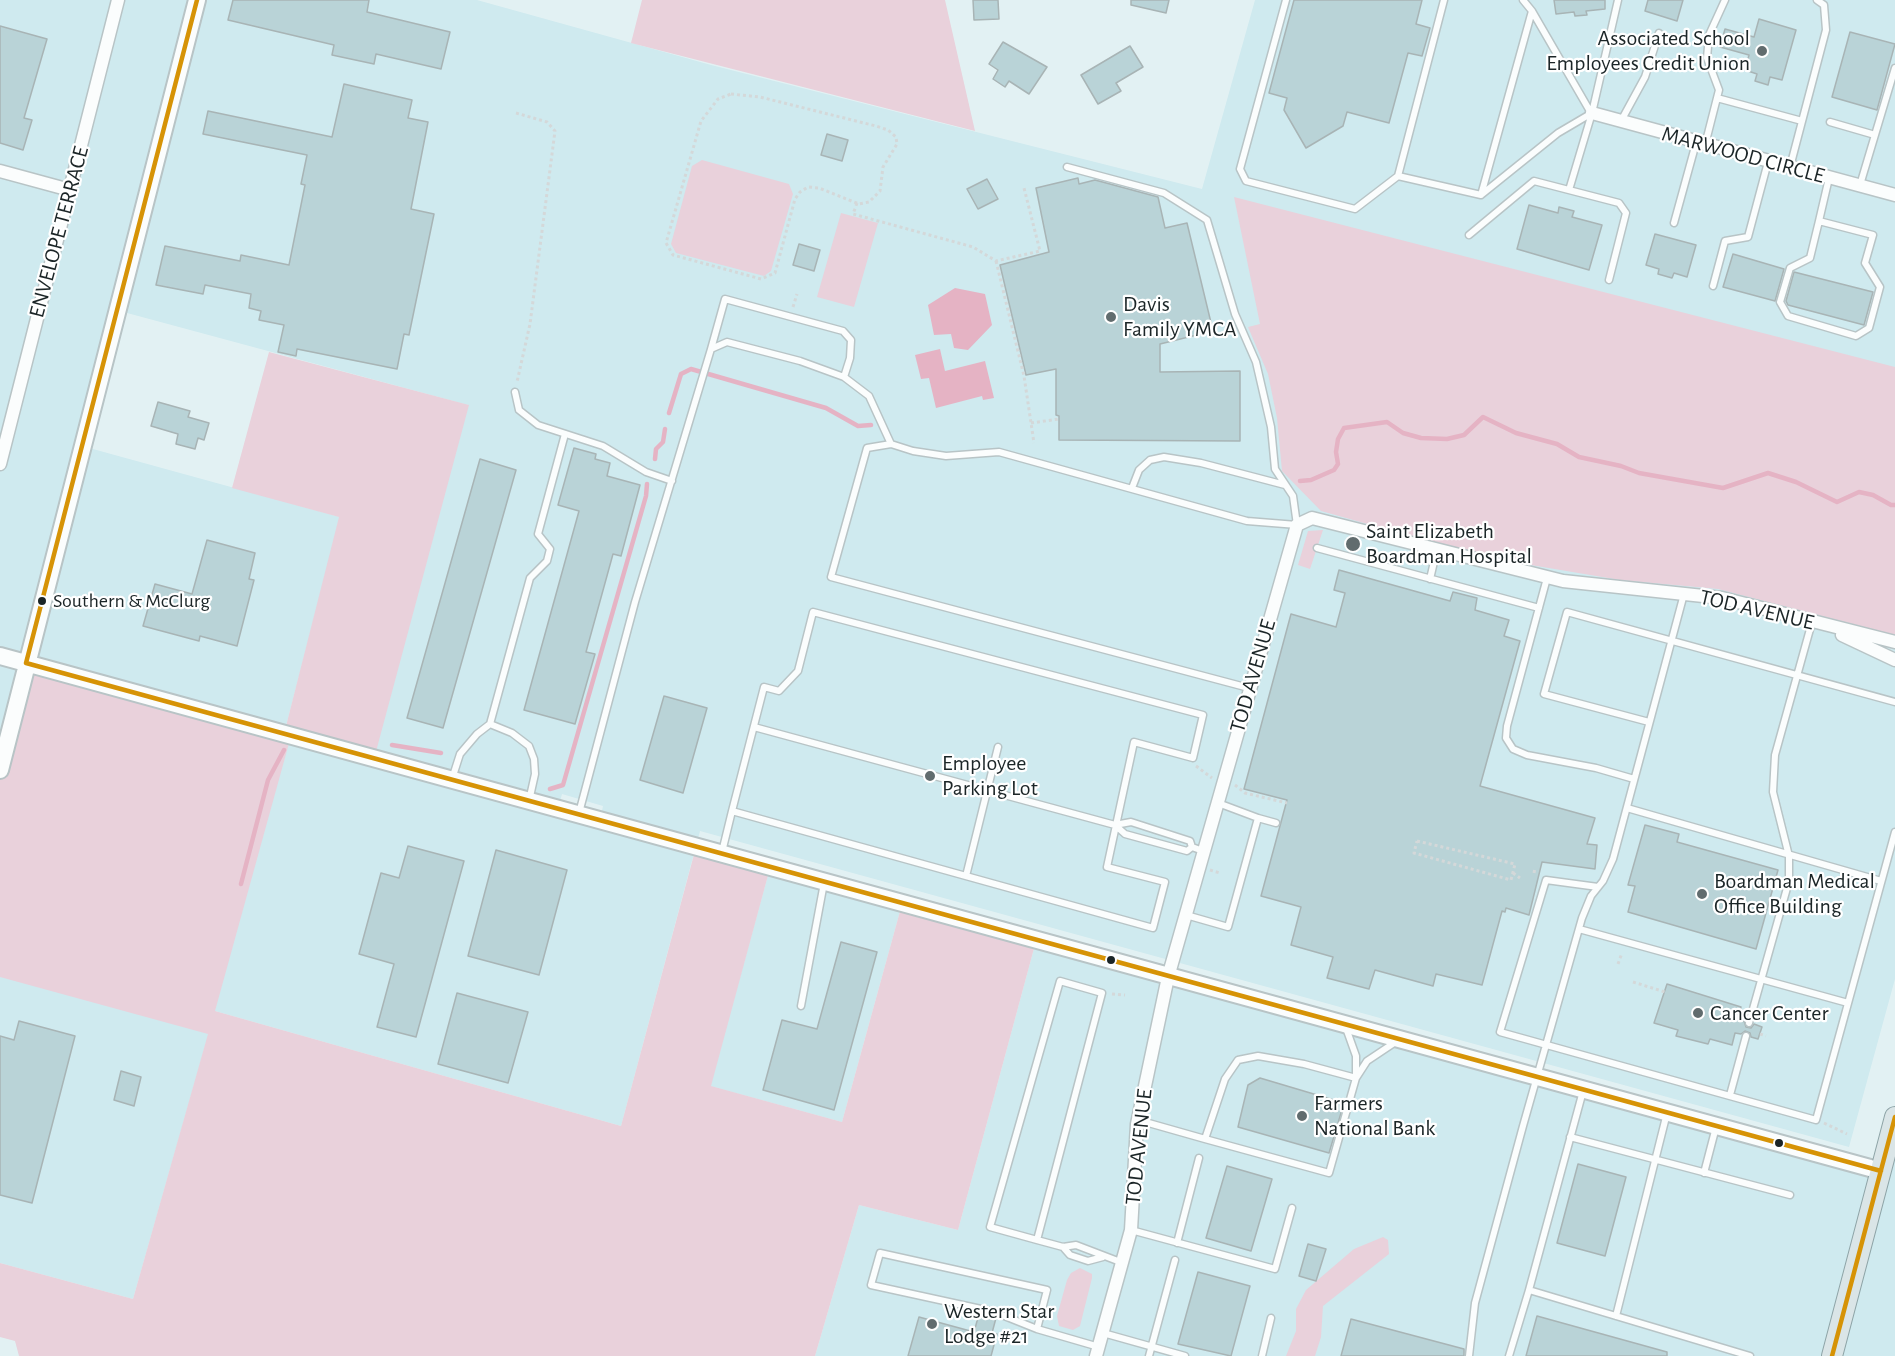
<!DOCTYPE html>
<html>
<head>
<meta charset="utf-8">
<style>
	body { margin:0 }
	canvas { display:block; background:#e2f1f3 }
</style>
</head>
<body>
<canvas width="1895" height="1356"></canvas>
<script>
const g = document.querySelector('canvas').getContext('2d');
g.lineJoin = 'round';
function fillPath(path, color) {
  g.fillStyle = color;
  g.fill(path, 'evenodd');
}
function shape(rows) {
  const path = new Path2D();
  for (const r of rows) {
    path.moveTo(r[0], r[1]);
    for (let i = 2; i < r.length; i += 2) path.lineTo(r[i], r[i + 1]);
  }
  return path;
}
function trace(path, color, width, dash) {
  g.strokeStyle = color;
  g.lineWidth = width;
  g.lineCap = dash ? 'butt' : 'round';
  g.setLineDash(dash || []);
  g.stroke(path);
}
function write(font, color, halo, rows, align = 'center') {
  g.font = font + ' "Alegreya Sans",sans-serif';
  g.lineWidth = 4.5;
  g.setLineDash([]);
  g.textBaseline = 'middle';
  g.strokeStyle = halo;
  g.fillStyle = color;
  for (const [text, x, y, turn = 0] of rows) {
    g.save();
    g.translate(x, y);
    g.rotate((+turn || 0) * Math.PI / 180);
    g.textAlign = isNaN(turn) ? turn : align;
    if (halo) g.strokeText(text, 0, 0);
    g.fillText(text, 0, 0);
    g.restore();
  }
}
const built = shape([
	[0,0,477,0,711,65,1202,189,1255,0,1895,0,1895,979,1849,1147,700,831,621,1126,215,1011,133,1299,0,1263],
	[116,310,468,405,284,734,340,517,82,446],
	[562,794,603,806,600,820,558,809],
	[770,868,902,904,842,1122,710,1086],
	[1036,941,1880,1171,1895,1117,1895,1356,815,1356,859,1205,958,1230]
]);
const green = shape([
	[642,0,945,0,975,131,631,43],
	[702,160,789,184,793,194,771,271,764,276,676,253,671,244,692,166],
	[1234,197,1895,367,1895,635,1718,589,1620,580,1489,558,1321,511,1282,471,1277,418,1268,374,1248,327,1260,324],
	[841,213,878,223,854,307,817,297],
	[269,352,469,405,374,759,291,736,215,1011,621,1126,696,847,770,868,711,1086,842,1122,902,904,1036,941,958,1230,859,1205,815,1356,19,1356,15,1341,0,1337,0,1263,133,1299,208,1034,0,977,0,770,26,663,284,734,339,517,232,488],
	[1323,530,1310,569,1298,565,1308,531],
	[1383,1237,1388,1240,1389,1254,1323,1306,1321,1337,1315,1356,1286,1356,1296,1331,1296,1309,1306,1290,1354,1249],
	[1080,1268,1092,1274,1092,1278,1080,1326,1073,1330,1059,1326,1057,1316,1067,1280,1071,1273]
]);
const water = shape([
	[955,288,985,294,992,325,968,350,954,348,951,334,934,335,928,305],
	[940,349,945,371,985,361,994,398,983,400,982,396,936,408,929,378,921,379,915,355]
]);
const stream = shape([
	[669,413,681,374,691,369,826,408,858,426,871,425],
	[655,459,656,449,663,442,665,429],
	[1300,481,1311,480,1334,470,1338,464,1336,452,1338,439,1344,428,1387,422,1403,433,1421,438,1447,439,1464,435,1483,417,1516,433,1557,444,1579,457,1621,466,1639,473,1723,488,1768,473,1796,482,1837,502,1859,492,1873,495,1891,505,1895,505],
	[392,745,441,753],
	[550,789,563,785,646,496,647,484],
	[241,884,268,780,284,750]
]);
const building = shape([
	[233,0,369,0,367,12,450,32,441,69,376,54,374,64,332,55,334,45,228,20,233,0],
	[973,0,998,0,999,19,974,20,973,0],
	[1131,0,1169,0,1166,13,1131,5,1131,0],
	[1294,0,1422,0,1416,24,1430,28,1422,56,1408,53,1389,123,1347,112,1343,126,1306,148,1284,110,1287,98,1269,93,1294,0],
	[1554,0,1605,0,1605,9,1586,11,1587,15,1575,16,1574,12,1556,14,1554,0],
	[1648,0,1683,0,1677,21,1645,11,1648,0],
	[1759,19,1796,30,1782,80,1770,77,1768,85,1755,81,1757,74,1745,70,1749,55,1720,47,1725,29,1754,37,1759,19],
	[0,26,47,39,24,118,32,120,23,150,0,143,0,26],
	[1850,32,1895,44,1877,110,1832,97,1850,32],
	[1003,42,1047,67,1029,94,1009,81,1005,87,993,79,998,70,989,64,1003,42],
	[1130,46,1143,67,1116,83,1121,91,1098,104,1081,75,1130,46],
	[344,84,412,100,408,118,428,122,411,209,434,214,409,335,404,334,397,369,297,349,296,356,278,352,284,325,259,320,261,311,249,308,251,294,205,285,203,294,156,285,165,246,240,261,241,255,289,265,305,185,301,184,307,155,203,134,208,111,332,137,344,84],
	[827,134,848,140,842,161,821,155,827,134],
	[1078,178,1079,184,1095,180,1158,197,1165,228,1187,223,1213,331,1160,344,1160,372,1240,371,1240,441,1059,440,1059,416,1056,415,1056,369,1026,375,1000,265,1049,252,1036,188,1078,178],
	[987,179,998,199,978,209,967,189,987,179],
	[1529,205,1558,213,1559,207,1574,211,1572,217,1602,225,1589,270,1517,249,1529,205],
	[1655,234,1696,245,1687,277,1674,273,1672,278,1658,274,1659,269,1646,265,1655,234],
	[799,244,820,250,814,271,793,265,799,244],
	[1733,254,1784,269,1775,301,1723,287,1733,254],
	[1794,272,1873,292,1864,325,1788,305,1786,301,1794,272],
	[158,402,190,411,188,417,209,423,204,440,198,438,195,449,176,444,178,434,151,426,158,402],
	[574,448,596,454,595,459,610,463,607,476,640,485,621,556,613,554,586,652,595,654,575,724,524,710,579,511,558,505,574,448],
	[480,459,516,470,443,728,407,718,480,459],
	[207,540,255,553,249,579,254,580,237,646,200,636,199,641,143,626,155,584,192,594,207,540],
	[1339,570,1450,601,1453,592,1477,598,1475,610,1509,620,1504,636,1520,641,1480,786,1595,818,1587,844,1597,845,1595,869,1542,862,1529,915,1506,908,1505,912,1502,911,1482,985,1436,974,1433,986,1375,970,1369,989,1327,978,1333,957,1291,945,1301,907,1261,896,1287,800,1244,789,1291,614,1336,627,1345,593,1334,590,1339,570],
	[664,696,707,708,683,793,640,780,664,696],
	[1645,825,1679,834,1677,842,1778,870,1756,949,1628,912,1635,886,1628,885,1645,825],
	[408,846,464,861,416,1037,377,1027,394,964,359,954,381,873,399,878,408,846],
	[496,850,567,870,539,975,468,956,496,850],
	[841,942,877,952,834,1110,763,1090,782,1020,817,1029,841,942],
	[1667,984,1741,1007,1738,1019,1744,1021,1746,1027,1751,1028,1754,1024,1762,1027,1758,1039,1751,1037,1750,1033,1745,1031,1741,1034,1735,1033,1732,1045,1710,1039,1708,1044,1676,1036,1678,1030,1654,1023,1667,984],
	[457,993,528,1012,508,1083,438,1064,457,993],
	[19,1021,75,1036,32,1203,0,1195,0,1036,14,1040,19,1021],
	[121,1071,141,1077,134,1106,114,1100,121,1071],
	[1260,1078,1344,1103,1329,1153,1238,1127,1248,1085,1260,1078],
	[1578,1164,1626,1177,1605,1256,1557,1243,1578,1164],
	[1227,1166,1272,1179,1251,1251,1206,1238,1227,1166],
	[1308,1244,1326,1249,1316,1281,1299,1276,1308,1244],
	[1198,1272,1250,1286,1231,1356,1178,1344,1198,1272],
	[986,1306,994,1309,992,1314,996,1318,992,1333,997,1334,991,1356,908,1356,919,1317,974,1332,979,1314,985,1312,986,1306],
	[1537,1316,1667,1352,1667,1356,1526,1356,1537,1316],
	[1351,1319,1464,1349,1464,1356,1341,1356,1351,1319]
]);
const path = shape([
	[731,94,760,97,876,126,888,130,896,137,897,144,883,167,880,191,869,202,859,204,819,188,808,187,800,192,795,199,775,273,761,279,673,255,666,243,701,121,718,99,731,94],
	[516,113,547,122,555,131,530,324,517,382],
	[857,203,853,214,973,247,996,261,1040,251,1024,188],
	[996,261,1024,376,1034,443],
	[793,307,797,294],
	[1031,423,1059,419],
	[1196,766,1212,778],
	[1235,785,1245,793,1287,803],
	[1417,841,1515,864,1511,880,1414,853,1417,841],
	[1210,870,1220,873],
	[1513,873,1520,878],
	[1534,873,1535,868],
	[1618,964,1622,953],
	[1633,982,1665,992],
	[1112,994,1125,995],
	[1760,1034,1766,1036],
	[1824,1123,1847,1134]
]);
const lane = shape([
	[1286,0,1240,169,1246,181,1355,209,1398,176,1481,195,1558,133,1592,113],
	[1523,0,1532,11,1591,113],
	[1717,98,1802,121],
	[1621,121,1645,77,1659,33],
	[1830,122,1875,135],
	[1705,145,1719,90,1707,58,1709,35,1725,0],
	[1790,167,1826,30,1824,5,1817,0],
	[1398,176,1444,0],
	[1860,185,1895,68],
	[1569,190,1592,113,1618,0],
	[1481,195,1532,11],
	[1819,221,1873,235,1865,263,1880,287,1869,328,1856,336,1788,316,1780,302,1790,268,1810,258,1819,221,1829,178],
	[1674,223,1696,143],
	[1469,235,1534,181,1619,203,1626,213,1609,280],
	[1713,286,1725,241,1748,237,1768,162],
	[711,349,725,299,843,331,851,340,850,358,844,377],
	[515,392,519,410,538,425,603,446,646,472,672,481],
	[891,444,867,448,831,577,1249,688],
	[1132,488,1139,470,1150,460,1164,457,1201,463,1285,485],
	[1317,548,1539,608],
	[1547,578,1507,726,1506,738,1513,749,1527,755,1596,768,1634,779],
	[1430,579,1437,549],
	[1649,722,1544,694,1567,612,1895,702],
	[754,727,1115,825,1125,834,1187,851,1192,847],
	[452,779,460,754,477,734,490,724],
	[529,801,535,774,534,759,529,746,512,733,490,724,530,578,547,561,550,549,538,534,565,434],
	[1627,808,1881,881],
	[579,813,635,602,711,349,727,342,800,361,844,377,869,396,891,444,913,451,946,456,999,452,1247,521,1297,525,1293,496,1275,469,1271,427,1256,362,1235,314,1207,220,1164,193,1067,167],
	[1258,818,1276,823],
	[1115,825,1131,822,1190,841,1192,847,1203,851],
	[722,852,732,811,764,687,779,691,798,671,813,612,1203,715,1193,758,1134,742,1107,867,1165,882,1153,928,732,811],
	[966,876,998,747],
	[1598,887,1546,880,1500,1032,1816,1120,1895,832],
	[1186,915,1228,927,1258,818,1218,803],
	[1579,929,1848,1003],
	[801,1006,824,883],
	[1749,1023,1789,881,1789,856,1773,792,1775,755,1812,622],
	[1356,1078,1367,1061,1397,1041],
	[1730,1095,1746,1036],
	[1138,1120,1205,1139,1225,1079,1238,1060,1258,1056,1304,1064,1356,1078],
	[1570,1137,1790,1195],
	[1205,1139,1329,1173,1356,1078,1356,1056,1346,1028],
	[1704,1173,1716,1127],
	[1131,1230,1275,1269,1292,1208],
	[1037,1240,1102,993,1060,981,990,1227,1037,1240,1063,1247,1076,1245,1123,1263],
	[1177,1243,1199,1158],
	[1063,1247,1070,1255,1088,1261,1103,1257],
	[1529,1290,1583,1091],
	[981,1309,871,1285,880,1253,1047,1290,1037,1329,1099,1347],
	[997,1313,1037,1329],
	[1616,1316,1667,1113],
	[1103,1333,1185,1356],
	[1149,1356,1175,1260],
	[1262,1356,1271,1318],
	[1469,1356,1475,1303,1523,1126,1582,918,1591,896,1603,881,1613,859,1684,594],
	[1509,1356,1529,1290,1750,1356]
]);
const street = shape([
	[1592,113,1895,195],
	[0,171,70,190],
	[0,464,118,0],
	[1842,635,1895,660],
	[1096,1356,1131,1230,1137,1124,1168,977,1297,525,1312,518,1563,581,1722,598,1895,642]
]);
const secondary = shape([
	[0,656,1881,1171],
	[0,770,197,0]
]);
const primary = shape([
	[1832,1356,1895,1117]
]);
const bus1 = shape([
	[197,0,26,663,1881,1171],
	[1832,1356,1895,1117]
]);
const markers = [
	[1762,51,6,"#616c6e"],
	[1111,317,6,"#616c6e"],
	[1353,544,8,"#616c6e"],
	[42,601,5,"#1b2527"],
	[930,776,6,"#616c6e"],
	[1702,894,6,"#616c6e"],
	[1111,960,5,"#1b2527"],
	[1698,1013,6,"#616c6e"],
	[1302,1116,6,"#616c6e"],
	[1779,1143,5,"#1b2527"],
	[932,1324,6,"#616c6e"]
];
const busNames = [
	["Southern & McClurg",53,601]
];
const poiNames = [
	["Associated School",1750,38,"right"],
	["Employees Credit Union",1750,63,"right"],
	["Davis",1123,304],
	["Family YMCA",1123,329],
	["Saint Elizabeth",1366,531],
	["Boardman Hospital",1366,556],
	["Employee",942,763],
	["Parking Lot",942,788],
	["Boardman Medical",1714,881],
	["Office Building",1714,906],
	["Cancer Center",1710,1013],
	["Farmers",1314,1103],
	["National Bank",1314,1128],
	["Western Star",944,1311],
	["Lodge #21",944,1336]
];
const streetNames = [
	["MARWOOD CIRCLE",1743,155,15],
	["ENVELOPE TERRACE",59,232,-75],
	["TOD AVENUE",1757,610,13],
	["TOD AVENUE",1253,676,-74],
	["TOD AVENUE",1139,1147,-84]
];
fillPath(built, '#cfeaef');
fillPath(green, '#e9d1db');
fillPath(water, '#e5b3c4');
trace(stream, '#e5b3c4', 4.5);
fillPath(building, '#b9d3d7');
trace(building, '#a8b4b5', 1.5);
trace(lane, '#b8c4c6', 9);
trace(street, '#b8c4c6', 15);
trace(secondary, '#b8c4c6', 20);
trace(primary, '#8ea4a7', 22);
trace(path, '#d4d8d9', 3, [3, 3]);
trace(lane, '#fbfdfd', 6);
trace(street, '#fbfdfd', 12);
trace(secondary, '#fbfdfd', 16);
trace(primary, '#dae5e7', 20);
trace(bus1, '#d69306', 4.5);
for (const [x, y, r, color] of markers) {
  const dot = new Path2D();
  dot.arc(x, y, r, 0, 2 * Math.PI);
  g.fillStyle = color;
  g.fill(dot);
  trace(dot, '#fff', 2);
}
write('20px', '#1b2527', '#fff', busNames, 'left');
write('22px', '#1b2527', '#fff', poiNames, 'left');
write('22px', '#1b2527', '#fff', streetNames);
</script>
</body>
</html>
